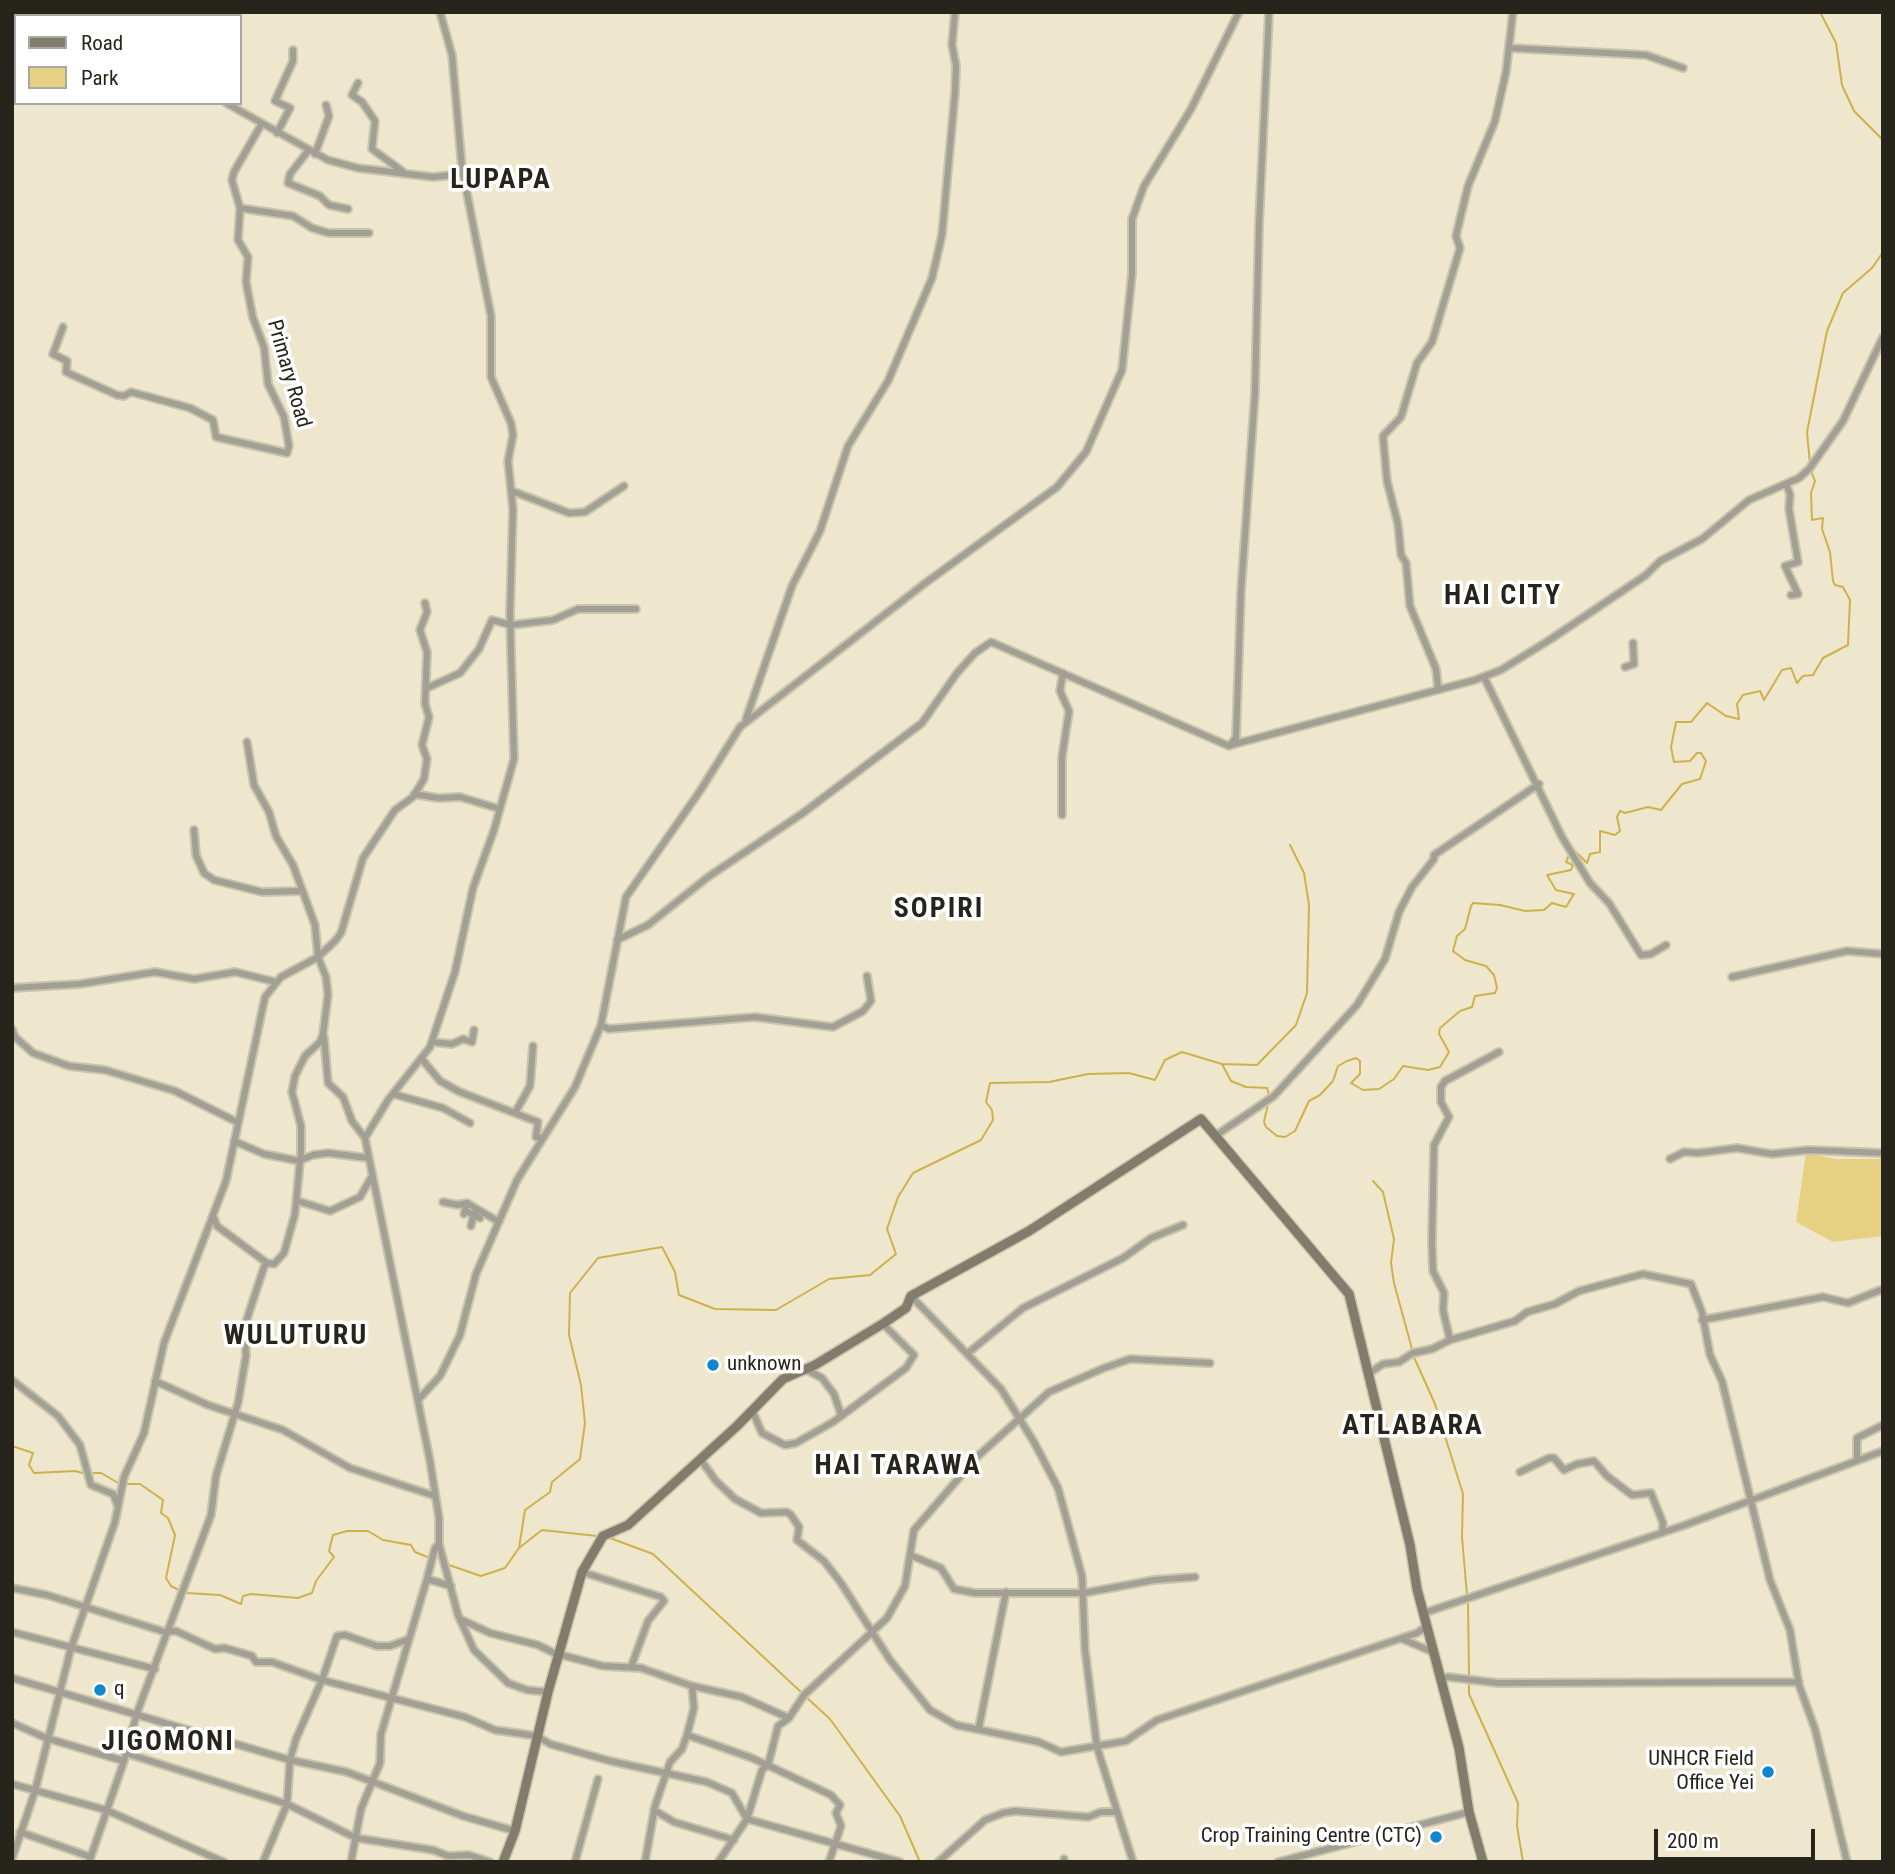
<!DOCTYPE html>
<html>
<head>
<meta charset="utf-8">
<style>
	body { margin:0 }
	#map { position:relative; width:1895px; height:1874px; overflow:hidden; background:#eee7cd; font-family:"Roboto Condensed",sans-serif }
	canvas { display:block }
	.frame { position:absolute; inset:0; border:14px solid #27251b; pointer-events:none }
	.legend { position:absolute; left:14px; top:14px; width:228px; height:91px; box-sizing:border-box; background:#fff; border:2px solid #a9a8a4; margin:0; padding:9px 12px; list-style:none; font-size:21px; color:#27251b }
	.legend li { display:flex; align-items:center; gap:14px; height:35px }
	.legend b { width:35px; border:2px solid #a9a8a4 }
	.scale { position:absolute; left:1654px; top:1829px; width:161px; height:32px; box-sizing:border-box; border:4px solid #27251b; border-top:0; padding-left:9px; font-size:21px; line-height:24px; white-space:nowrap; color:#27251b; -webkit-text-stroke:5px #fff; paint-order:stroke }
</style>
</head>
<body>
<div id="map">
<canvas width="1895" height="1874"></canvas>
<div class="frame"></div>
<ul class="legend">
<li><b style="height:9px;background:#817c6c"></b>Road</li>
<li><b style="height:19px;background:#e6d082"></b>Park</li>
</ul>
<div class="scale">200 m</div>
</div>
<script>
const g = document.querySelector('canvas').getContext('2d');
g.lineJoin = 'round';
function fillPath(path, color) {
  g.fillStyle = color;
  g.fill(path, 'evenodd');
}
function shape(rows) {
  const path = new Path2D();
  for (const r of rows) {
    path.moveTo(r[0], r[1]);
    for (let i = 2; i < r.length; i += 2) path.lineTo(r[i], r[i + 1]);
  }
  return path;
}
function trace(path, color, width, dash) {
  g.strokeStyle = color;
  g.lineWidth = width;
  g.lineCap = dash ? 'butt' : 'round';
  g.setLineDash(dash || []);
  g.stroke(path);
}
function write(font, color, halo, rows, align = 'center') {
  g.font = font + ' "Roboto Condensed",sans-serif';
  g.lineWidth = 7;
  g.setLineDash([]);
  g.textBaseline = 'middle';
  g.strokeStyle = halo;
  g.fillStyle = color;
  for (const [text, x, y, turn = 0] of rows) {
    g.save();
    g.translate(x, y);
    g.rotate((+turn || 0) * Math.PI / 180);
    g.textAlign = isNaN(turn) ? turn : align;
    if (halo) g.strokeText(text, 0, 0);
    g.fillText(text, 0, 0);
    g.restore();
  }
}
const green = shape([
	[1806,1153,1835,1159,1883,1159,1883,1236,1833,1242,1796,1222]
]);
const stream = shape([
	[1820,12,1836,43,1842,85,1854,111,1883,140],
	[1810,464,1807,432,1827,331,1843,293,1872,268,1883,252],
	[1575,851,1587,863,1590,854,1600,852,1600,831,1615,835,1620,831,1617,817,1620,811,1625,813,1648,807,1661,810,1682,784,1700,779,1706,761,1701,753,1697,753,1690,761,1674,762,1671,747,1676,722,1691,722,1707,703,1726,716,1739,719,1737,704,1743,695,1760,691,1764,700,1782,670,1791,668,1797,683,1803,676,1813,675,1823,658,1848,645,1850,600,1843,587,1835,585,1833,581,1830,552,1822,529,1823,518,1812,520,1811,493,1815,481,1811,471],
	[1222,1064,1231,1081,1246,1087,1267,1088,1269,1095],
	[1268,1104,1264,1122,1266,1127,1277,1136,1285,1137,1295,1131,1309,1101,1320,1095,1333,1081,1338,1066,1347,1061,1356,1058,1360,1061,1360,1074,1351,1083,1363,1090,1379,1089,1394,1079,1403,1066,1428,1070,1440,1067,1449,1052,1439,1034,1440,1028,1460,1011,1472,1007,1475,996,1495,993,1497,988,1494,975,1486,966,1465,960,1453,951,1457,936,1465,929,1471,906,1473,903,1500,905,1525,911,1544,910,1552,903,1566,907,1574,894,1556,890,1547,875,1571,870,1573,865,1566,862,1570,853],
	[1373,1181,1383,1192,1394,1239,1391,1263,1394,1283,1412,1349],
	[1413,1355,1435,1404,1463,1494,1462,1537,1467,1595],
	[12,1446,33,1453,29,1465,34,1473,75,1471,86,1474],
	[91,1473,101,1473,120,1484],
	[126,1484,140,1484,163,1500,161,1513,168,1518,175,1535,166,1578,171,1586,181,1591],
	[610,1538,653,1554,802,1693],
	[519,1548,525,1510,550,1492,552,1482,580,1459,585,1423,581,1385,569,1335,570,1293,598,1258,662,1247,675,1272,679,1295,715,1309,776,1310,829,1279,870,1275,896,1254,887,1229,898,1197,913,1173,981,1140,993,1120,992,1110,986,1102,990,1083,1049,1082,1088,1074,1129,1073,1155,1080,1165,1060,1182,1052,1222,1064,1257,1065,1296,1025,1307,993,1309,905,1304,873,1290,845],
	[446,1564,481,1576,505,1568,519,1548,542,1530,597,1536],
	[186,1593,220,1595,241,1604,243,1596,251,1594,298,1598,312,1593,316,1581,334,1557,329,1551,333,1535,347,1531,368,1531,383,1540,411,1545,415,1552,430,1558],
	[1468,1601,1469,1676],
	[1469,1681,1469,1694,1518,1803,1517,1826,1523,1862],
	[806,1697,830,1719,900,1816,920,1862]
]);
const street = shape([
	[85,12,87,16],
	[155,12,168,14],
	[213,12,215,16],
	[440,12,452,55,462,168,491,316,491,377,511,423,513,435,508,461,513,509,510,613,514,759,494,830,473,888,455,972,430,1047,388,1100,365,1138,430,1461,439,1518,439,1544,458,1615,474,1650,508,1683,527,1690,548,1692],
	[1509,48,1646,55,1683,68],
	[358,83,352,95,362,102,375,121,372,149,402,171],
	[226,103,328,160,358,168,433,177,463,174],
	[261,125,234,172,232,180,240,208,293,216,312,228,329,233,369,233],
	[277,133,290,108,275,101,293,61,293,50],
	[308,151,290,174,288,183,320,196,329,205,348,209],
	[315,154,329,116,326,105],
	[63,327,53,354,67,361,66,372,117,395,124,396,131,392,190,408,213,420,216,437,287,453,289,446,284,417,268,384,264,347,253,318,246,282,248,257,238,240,240,208],
	[1786,484,1790,494,1789,509,1798,562,1785,566,1798,594,1791,595],
	[512,491,569,513,585,512,624,486],
	[1625,667,1634,664,1633,643],
	[1484,677,1562,837,1590,883,1609,903,1641,955,1651,954,1666,945],
	[427,688,460,673,479,649,492,620,511,625,553,620,578,609,636,609],
	[1438,688,1436,669,1410,606,1406,563,1401,555,1398,524,1387,481,1383,436,1401,417,1417,363,1432,342,1460,248,1456,236,1468,186,1495,121,1506,72,1513,12],
	[746,719,792,586,820,531,848,446,888,381,932,278,942,235,955,93,956,65,952,45,955,12],
	[1231,745,1475,680,1501,670,1551,639,1646,575,1660,561,1702,539,1749,500,1799,478,1809,469,1843,421,1883,337],
	[414,794,438,798,460,797,500,809],
	[1062,815,1062,757,1069,711,1060,691,1063,673],
	[194,830,196,855,204,873,214,880,262,892,301,891],
	[617,940,648,925,708,877,803,813,922,723,957,673,975,653,991,642,1229,746,1236,738,1241,592,1255,393,1259,224,1269,12],
	[1732,977,1847,951,1883,954],
	[12,988,80,984,155,972,194,979,235,972,276,982],
	[601,1025,609,1029,755,1017,833,1027,863,1011,871,1001,867,976],
	[12,1029,15,1037,33,1053,69,1066,105,1070,175,1091,237,1122],
	[324,1037,328,1083,343,1097,352,1121,365,1138],
	[432,1042,452,1044,463,1039,472,1042,474,1030],
	[421,1058,440,1081,460,1092,538,1122,536,1137,543,1138],
	[393,1094,443,1108,470,1123],
	[515,1113,530,1086,533,1046],
	[1215,1136,1274,1096,1357,1005,1385,959,1399,912,1412,887,1434,859,1434,855,1539,784],
	[234,1141,264,1154,299,1161,313,1155,328,1153,368,1158],
	[1670,1159,1684,1152,1698,1153,1737,1148,1772,1154,1808,1150,1883,1153],
	[298,1201,330,1211,360,1197,372,1176],
	[443,1202,458,1205,467,1203],
	[466,1211,480,1218],
	[464,1214,467,1203,499,1222],
	[214,1218,217,1226,267,1263],
	[471,1226,474,1213],
	[911,1296,1001,1389,1034,1442,1058,1488,1082,1576,1085,1649,1097,1747,1133,1862],
	[1702,1320,1823,1297,1848,1303,1883,1289],
	[1450,1340,1515,1321,1527,1312,1555,1304,1579,1291,1643,1274,1691,1284,1702,1312,1710,1355,1722,1381,1770,1580,1790,1630,1799,1685,1815,1729,1847,1862],
	[968,1353,1023,1308,1123,1258,1151,1238,1183,1225],
	[805,1369,822,1378,834,1394,841,1415],
	[1368,1374,1383,1364,1399,1362,1413,1353,1432,1349,1450,1340,1443,1310,1444,1293,1433,1271,1432,1242,1434,1145,1449,1117,1441,1102,1441,1087,1445,1081,1499,1052],
	[12,1380,58,1416,80,1445,91,1485,113,1494,118,1506],
	[155,1381,208,1405,283,1430,350,1468,435,1496],
	[418,1400,440,1376,460,1335,476,1274,517,1180,575,1087,601,1025,626,897,700,791,740,727,924,584,1057,487,1086,452,1122,370,1132,274,1132,219,1144,186,1191,109,1239,12],
	[752,1410,762,1433,785,1445,796,1443,833,1422,906,1368,914,1355,883,1324],
	[701,1460,716,1481,735,1499,761,1513,787,1512,791,1515,799,1527,797,1540,824,1561,841,1583,890,1660,930,1710,956,1725,1039,1742,1061,1752,1126,1741,1157,1720,1417,1633,1427,1626],
	[1857,1460,1857,1438,1883,1425],
	[1520,1472,1549,1458,1554,1458,1564,1470,1577,1464,1594,1461,1607,1476,1632,1495,1651,1493,1663,1523,1662,1533],
	[910,1555,941,1568,954,1589,975,1593,1084,1593,1154,1580,1195,1577],
	[582,1572,661,1597,664,1601,648,1621,631,1667],
	[427,1579,435,1548,439,1544],
	[12,1588,47,1595,165,1632,176,1631,215,1649,225,1648,252,1656,256,1662,272,1662,322,1680,465,1717,495,1730,537,1736,550,1744,610,1761,707,1782,732,1793,747,1819,900,1862],
	[1424,1613,1685,1525,1883,1451],
	[460,1619,490,1633,538,1645,554,1653,603,1666,641,1668,692,1686,742,1697,789,1718],
	[12,1632,155,1669],
	[1402,1639,1433,1652],
	[12,1678,290,1760,347,1772,463,1816,515,1831],
	[1441,1679,1448,1677,1498,1683,1799,1682],
	[12,1723,46,1738,124,1761],
	[979,1727,1006,1592],
	[687,1735,752,1758,831,1795,840,1805,836,1813,841,1826,829,1862],
	[125,1753,287,1804,356,1838,433,1850,448,1856,469,1855,490,1862],
	[12,1784,106,1810,224,1862],
	[654,1810,674,1822,734,1840],
	[20,1832,91,1857],
	[12,1859,35,1791,71,1648,115,1522,124,1477,144,1433,164,1343,226,1181,265,997,281,977,318,957,335,941,341,933,363,858,395,810,413,797,424,779,427,759,422,745,429,717,425,704,427,652,420,630,427,612,425,603],
	[1064,1859,1064,1862],
	[719,1861,747,1819,762,1770,768,1765,778,1726,789,1718,804,1695,887,1618,905,1586,914,1530,978,1456,1049,1392,1104,1368,1130,1359,1210,1363],
	[89,1862,124,1761,137,1713,211,1515,216,1476,238,1403,246,1356,245,1325,264,1267,267,1263,274,1264,284,1253,295,1214,301,1151,301,1126,292,1092,295,1076,305,1056,320,1042,323,1034,328,995,326,977,318,957,315,925,293,865,276,836,269,812,254,785,247,742],
	[263,1862,287,1804,290,1760,296,1739,322,1680,337,1636,345,1635,377,1646,390,1646,409,1639],
	[351,1862,361,1809,380,1763,381,1734,427,1579,451,1586],
	[575,1862,598,1779],
	[645,1862,655,1806,670,1762,682,1749,687,1735,694,1708,692,1686],
	[938,1862,985,1820,1003,1813,1015,1811,1088,1817,1101,1812,1116,1812],
	[1278,1862,1469,1812]
]);
const secondary = shape([
	[503,1862,515,1831,548,1692,582,1572,603,1536,628,1525,737,1426,783,1379,815,1365,884,1323,906,1308,911,1296,1029,1231,1201,1119,1349,1294,1410,1545,1417,1589,1459,1748,1469,1812,1483,1862]
]);
const markers = [
	[713,1365,7,"#1286cf"],
	[100,1690,7,"#1286cf"],
	[1768,1772,7,"#1286cf"],
	[1436,1837,7,"#1286cf"]
];
const streetNames = [
	["Primary Road",288,374,74]
];
const poiNames = [
	["unknown",727,1365],
	["q",114,1690],
	["UNHCR Field",1754,1760,"right"],
	["Office Yei",1754,1784,"right"],
	["Crop Training Centre (CTC)",1422,1837,"right"]
];
const districtNames = [
	["LUPAPA",501,181],
	["HAI CITY",1503,597],
	["SOPIRI",939,910],
	["WULUTURU",296,1337],
	["ATLABARA",1413,1427],
	["HAI TARAWA",898,1467],
	["JIGOMONI",168,1743]
];
fillPath(green, '#e6d082');
trace(stream, '#cdb24c', 2);
trace(street, '#cac4ad', 10);
trace(secondary, '#cac4ad', 12);
trace(street, '#a29f94', 6);
trace(secondary, '#817c6c', 9);
for (const [x, y, r, color] of markers) {
  const dot = new Path2D();
  dot.arc(x, y, r, 0, 2 * Math.PI);
  g.fillStyle = color;
  g.fill(dot);
  trace(dot, '#fff', 2.5);
}
write('21px', '#27251b', '#fff', streetNames);
write('21px', '#27251b', '#fff', poiNames, 'left');
g.letterSpacing = '2px';
write('bold 28px', '#27251b', '#fff', districtNames);
g.letterSpacing = '0px';
</script>
</body>
</html>
